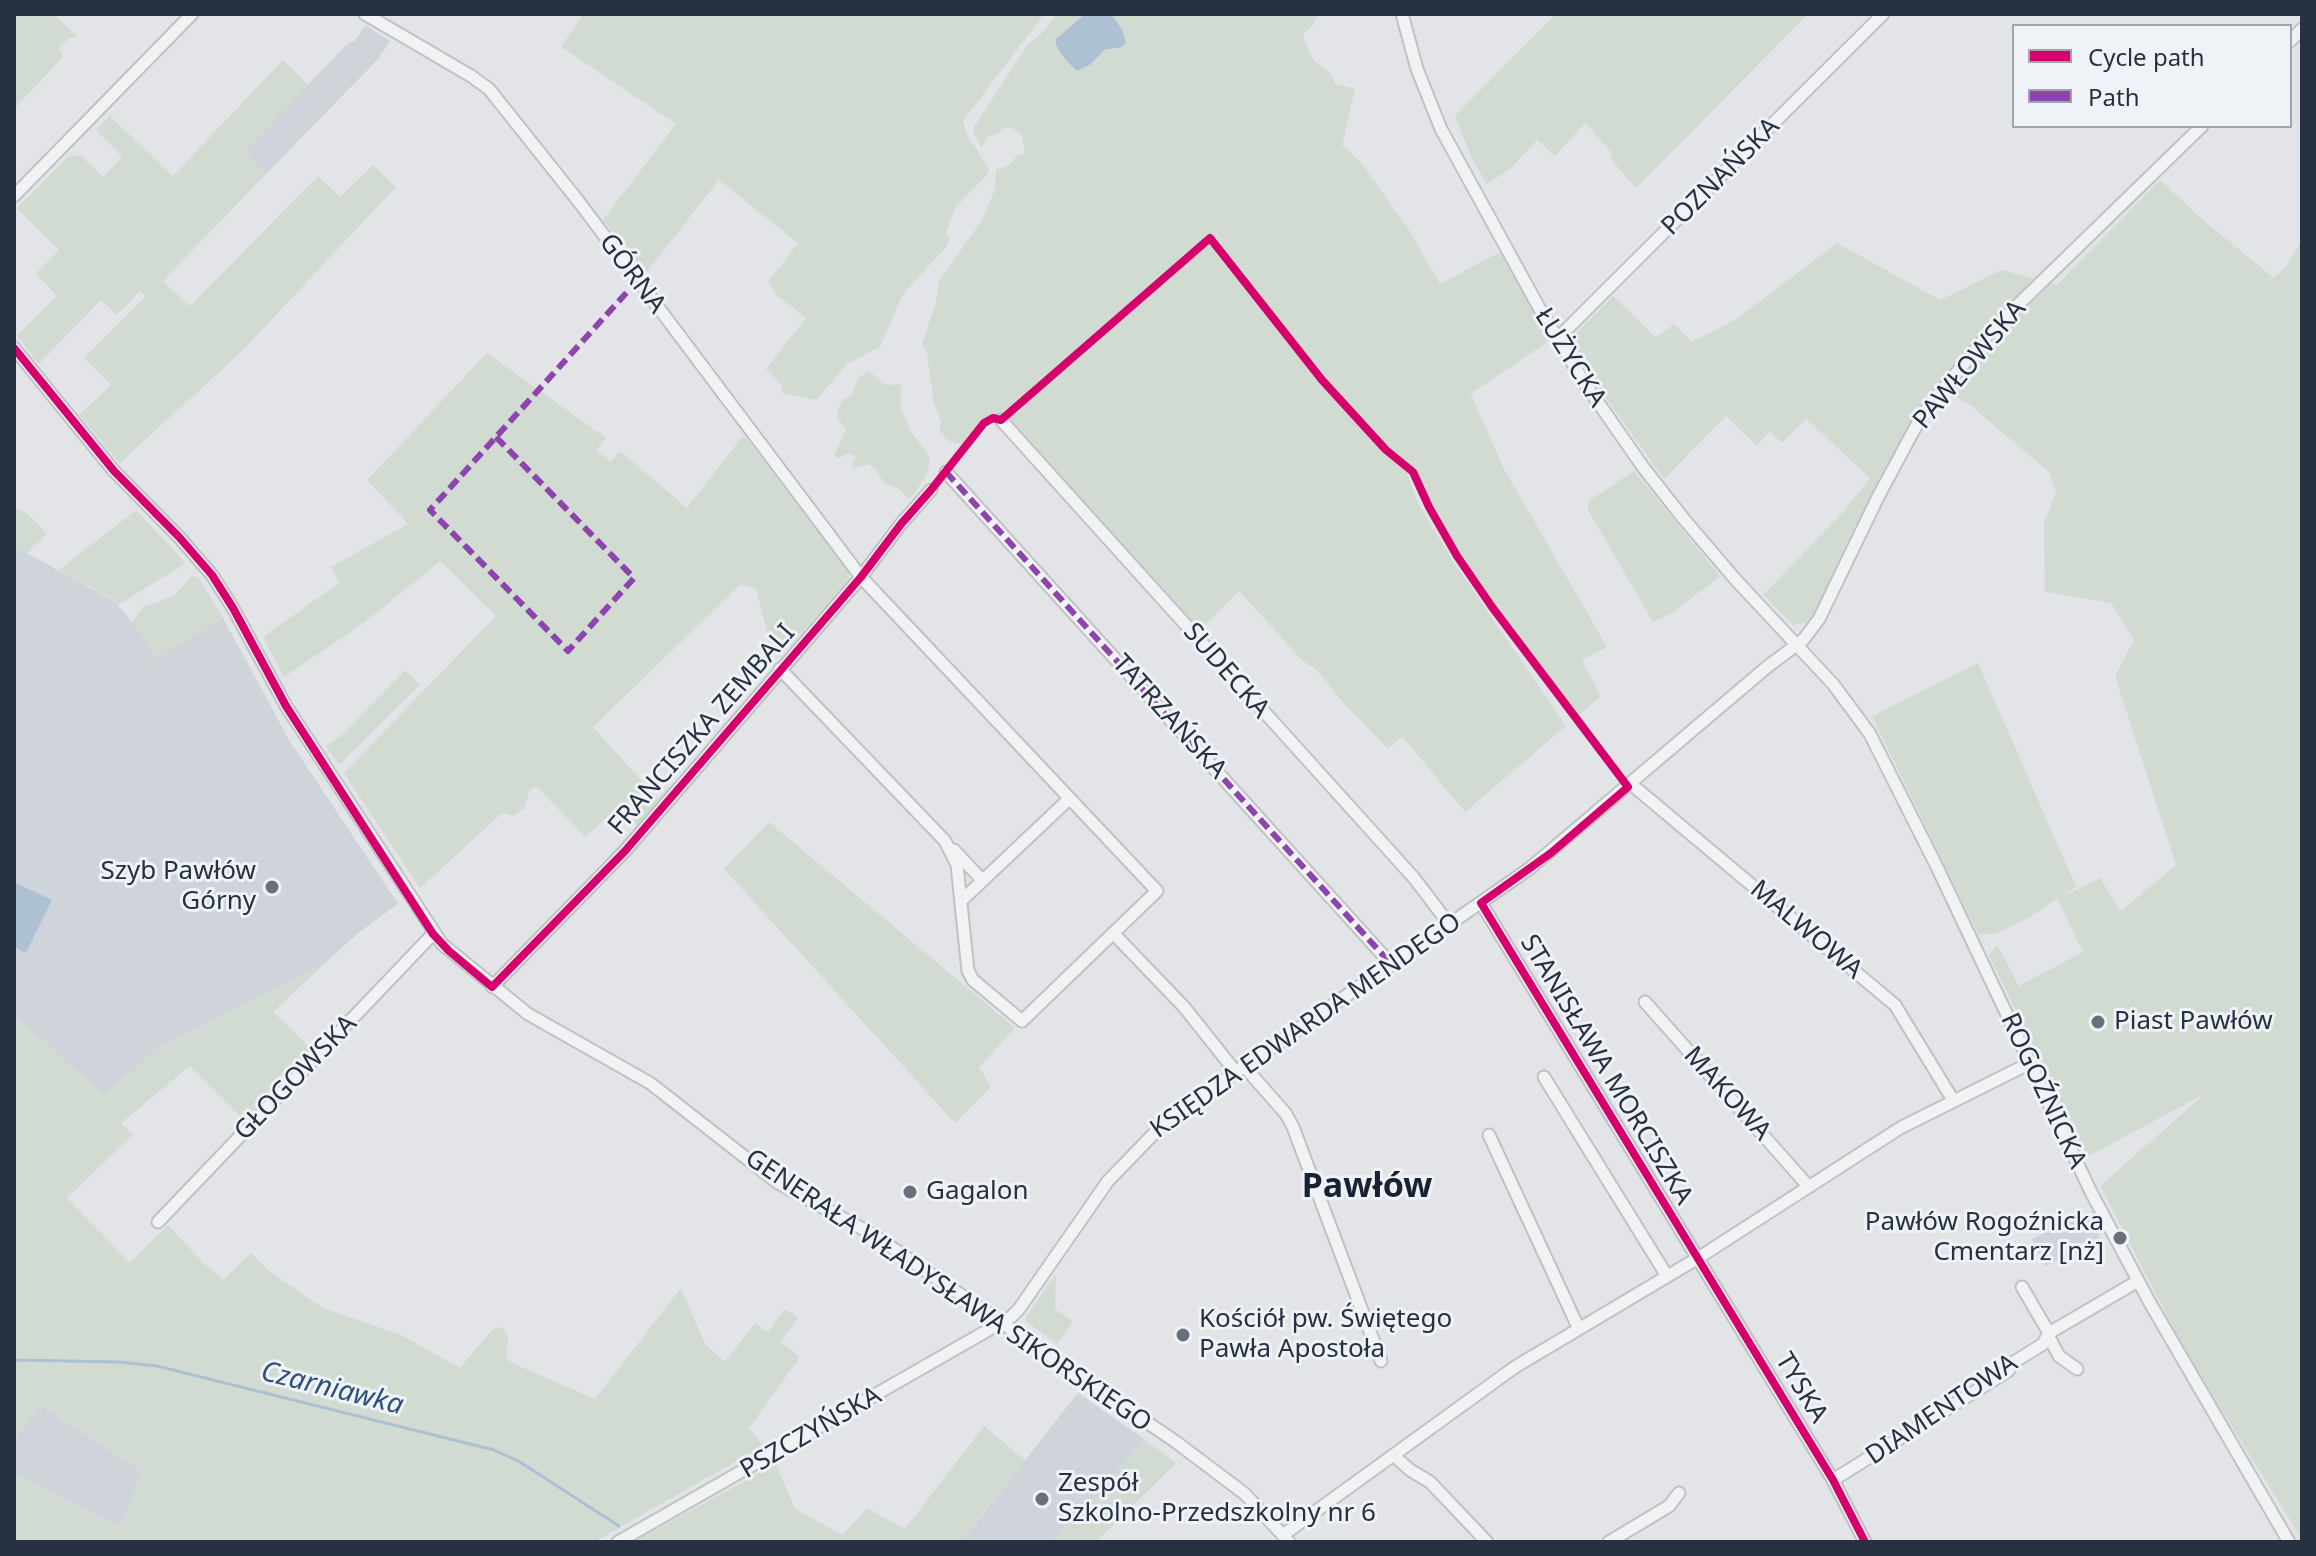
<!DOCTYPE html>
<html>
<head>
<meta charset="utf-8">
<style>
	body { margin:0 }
	#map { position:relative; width:2316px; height:1556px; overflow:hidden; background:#e2e4e7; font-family:"Noto Sans",sans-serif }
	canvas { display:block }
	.frame { position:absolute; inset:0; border:16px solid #273142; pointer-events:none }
	.legend { position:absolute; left:2012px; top:24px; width:280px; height:104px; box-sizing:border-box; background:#eff2f7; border:2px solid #9fa5af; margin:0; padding:10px 14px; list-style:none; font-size:24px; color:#273142 }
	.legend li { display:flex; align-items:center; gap:16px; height:40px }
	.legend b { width:40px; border:2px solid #9fa5af }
</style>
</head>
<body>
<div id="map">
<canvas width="2316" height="1556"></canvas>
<div class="frame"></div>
<ul class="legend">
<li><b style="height:10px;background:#d6006c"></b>Cycle path</li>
<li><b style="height:10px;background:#8e44ad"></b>Path</li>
</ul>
</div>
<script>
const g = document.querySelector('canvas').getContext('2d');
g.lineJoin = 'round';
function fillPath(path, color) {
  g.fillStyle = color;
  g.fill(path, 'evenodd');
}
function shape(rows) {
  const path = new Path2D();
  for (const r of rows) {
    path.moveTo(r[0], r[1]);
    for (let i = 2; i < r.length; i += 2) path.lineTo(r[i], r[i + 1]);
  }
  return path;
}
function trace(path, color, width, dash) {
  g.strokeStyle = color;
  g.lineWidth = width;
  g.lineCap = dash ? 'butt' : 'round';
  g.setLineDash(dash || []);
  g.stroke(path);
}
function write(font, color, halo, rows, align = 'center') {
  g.font = font + ' "Noto Sans",sans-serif';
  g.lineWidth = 6;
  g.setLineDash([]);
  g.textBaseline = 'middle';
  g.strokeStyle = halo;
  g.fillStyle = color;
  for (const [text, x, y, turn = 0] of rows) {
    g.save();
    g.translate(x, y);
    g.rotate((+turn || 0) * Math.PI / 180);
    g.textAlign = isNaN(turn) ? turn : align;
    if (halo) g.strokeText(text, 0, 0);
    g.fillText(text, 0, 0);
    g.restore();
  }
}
const built = shape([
	[365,25,390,41,378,59,266,174,244,151,348,43,355,41],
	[14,546,114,601,139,630,156,658,223,618,289,740,398,904,362,930,326,962,158,1049,104,1095,14,1016],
	[2089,1213,2101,1240,2045,1266,2032,1239],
	[1078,1393,1145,1440,1051,1542,967,1542,963,1539],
	[41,1405,143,1472,120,1528,14,1474,14,1440]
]);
const green = shape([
	[14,14,53,14,77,36,69,38,59,48,63,57,14,109],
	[583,14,1044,14,963,121,968,137,989,168,988,174,955,208,946,234,949,238,947,246,903,294,880,347,847,364,816,400,783,393,782,386,766,369,806,318,777,295,768,282,798,243,719,180,645,274,603,220,676,124,561,47],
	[1057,14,1318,14,1313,25,1304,33,1304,40,1314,61,1332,75,1335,84,1355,89,1342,145,1362,164,1409,230,1440,284,1500,252,1550,340,1471,394,1503,467,1607,647,1582,660,1601,696,1575,718,1465,562,1428,502,1422,481,1415,471,1390,449,1381,452,1407,473,1418,503,1453,561,1566,726,1465,812,1402,736,1388,749,1342,701,1317,670,1303,661,1239,591,1199,630,1008,422,1000,416,991,415,983,420,962,444,951,442,939,432,941,422,934,403,927,354,922,344,936,302,939,281,982,220,995,189,996,170,1009,165,1018,155,1025,153,1022,136,1011,127,1005,127,996,135,987,137,982,148,973,132,974,127,1028,44,1043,32],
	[1556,14,1808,14,1636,188,1610,158,1613,154,1585,123,1555,156,1537,140,1510,169,1487,184,1473,161,1455,116],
	[283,60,308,85,244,151,266,174,163,281,190,306,318,176,340,197,373,165,396,187,241,352,120,463,79,415,111,385,84,358,146,296,140,291,117,315,101,300,39,364,17,336,57,296,36,273,59,250,17,208,68,157,80,155,103,177,122,157,96,130,110,116,173,176],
	[2160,180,2204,221,2274,278,2285,268,2302,240,2302,1539,2188,1356,2101,1188,2101,1185,2206,1093,2087,1157,1989,955,1997,945,2019,986,2083,952,2057,899,2030,917,1995,934,1978,934,1872,716,1978,663,2076,887,2062,897,2100,878,2121,911,2176,865,2115,676,2134,640,2111,603,2045,592,2044,523,2056,492,2049,472,1970,405,1937,386,1913,420,1828,590,1809,622,1793,625,1763,595,1844,511,1870,478,1806,419,1782,443,1770,431,1757,446,1726,416,1664,479,1599,388,1569,340,1613,296,1656,338,1674,324,1692,342,1738,318,1837,243,1940,300,2002,270,2057,285],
	[487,353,606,438,596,450,611,462,620,451,687,508,742,437,747,439,849,571,849,581,780,656,768,635,756,589,741,584,593,727,658,799,669,786,672,789,609,861,606,859,637,826,619,806,585,837,537,787,530,790,524,809,513,816,502,813,420,888,344,773,496,616,440,561,365,622,284,677,263,637,339,583,331,567,408,524,367,480],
	[869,371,886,385,901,384,901,409,911,432,927,453,930,461,928,472,912,497,908,498,899,489,884,483,875,468,869,464,854,468,851,463,856,458,850,453,838,458,834,455,846,429,837,417,838,409,842,401,852,394,857,379],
	[1634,471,1720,576,1672,613,1653,622,1587,508,1590,500],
	[14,507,28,514,47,534,27,553,14,546],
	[136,510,184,561,183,565,118,605,114,600,59,570],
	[192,576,199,578,223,618,156,659,132,622,143,607,174,596],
	[405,670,420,685,339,765,326,746,341,736],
	[769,822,1015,1028,979,1067,991,1087,955,1123,724,869],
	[326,962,273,1012,311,1049,244,1120,190,1066,121,1123,133,1135,67,1198,130,1263,168,1225,204,1264,223,1280,251,1253,269,1271,323,1308,401,1335,460,1368,492,1330,498,1327,504,1329,508,1339,506,1356,510,1362,595,1399,681,1288,705,1344,725,1362,755,1323,768,1332,785,1309,798,1318,781,1342,800,1357,749,1428,763,1446,594,1542,14,1542,14,1474,119,1528,143,1472,42,1405,14,1439,14,1016,104,1095,158,1049],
	[1056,1274,1055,1309,1073,1322,1057,1344,1027,1322,1026,1317],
	[984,1426,1025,1460,963,1538,966,1542,633,1542,776,1464,795,1509,843,1535,867,1508,905,1529],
	[1145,1440,1176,1463,1096,1542,1051,1542]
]);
const water = shape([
	[1085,14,1109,14,1113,17,1122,29,1126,42,1122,47,1104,50,1091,64,1077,71,1064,58,1056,45,1056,39],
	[14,882,52,900,26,953,14,947]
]);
const stream = shape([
	[14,1360,119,1362,157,1366,494,1450,520,1462,619,1526]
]);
const minor = shape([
	[365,14,471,76,489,89,579,202,861,577,1157,891,1022,1021,973,980,968,971,957,865,945,841,780,669],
	[1402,14,1417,69,1441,129,1542,313,1586,385,1643,467,1683,518,1735,579,1833,684,1870,734,1937,867,2091,1192,2150,1303,2289,1542],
	[2290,41,2302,29],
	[14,196,192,14],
	[1557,339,1883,14],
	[14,348,114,471,179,537,212,575,233,608,286,706,442,944,528,1014,650,1083,778,1183,872,1234,1176,1442,1245,1494,1289,1542],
	[1001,420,1414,878,1449,924],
	[946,472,1391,964],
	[1631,784,1895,1005,1953,1100],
	[954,850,982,880],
	[961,901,1069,799],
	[1481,903,1833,1480,1865,1542],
	[1113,933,1184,1007,1235,1071],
	[492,987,625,851,861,577,901,524,931,490],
	[1645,1002,1809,1187],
	[1243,1065,1286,1114,1293,1127,1381,1361],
	[1544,1077,1667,1276],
	[1489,1135,1579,1329],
	[158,1222,433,934],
	[2022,1287,2049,1333,2138,1281],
	[2049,1337,2059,1356,2077,1369],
	[1393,1455,1410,1470,1430,1482,1487,1542],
	[1833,1480,2008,1371,2014,1362,2043,1344,2049,1333],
	[1283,1535,1515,1367,1698,1258,1900,1128,2030,1063],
	[618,1542,1011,1317,1019,1309,1108,1181,1167,1120,1529,869,1767,667,1803,640,1819,619,1878,497,1922,415,1990,332,2202,126],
	[1609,1542,1669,1506,1679,1493]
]);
const quiet = shape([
	[496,437,634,578,568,651,430,510,496,437,637,281],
	[946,472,1391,964]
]);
const cycleway = shape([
	[14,348,114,471,179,537,212,575,233,608,286,706,433,934,449,951,492,987,625,851,861,577,901,524,931,490,984,423,993,418,1001,420,1210,238,1322,380,1386,450,1413,472,1429,507,1457,556,1492,607,1628,787,1551,853,1481,903,1833,1480,1865,1542]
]);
const markers = [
	[272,887,8,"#68707c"],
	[2098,1022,8,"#68707c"],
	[910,1192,8,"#68707c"],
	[2120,1238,8,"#68707c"],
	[1183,1335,8,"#68707c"],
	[1042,1499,8,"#68707c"]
];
const streetNames = [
	["POZNAŃSKA",1721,177,-45],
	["GÓRNA",632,274,53],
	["ŁUŻYCKA",1570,358,58],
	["PAWŁOWSKA",1970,365,-50],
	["SUDECKA",1226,671,49],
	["TATRZAŃSKA",1169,717,48],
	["FRANCISZKA ZEMBALI",702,730,-49],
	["MALWOWA",1806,930,40],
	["KSIĘDZA EDWARDA MENDEGO",1306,1026,-35],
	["STANISŁAWA MORCISZKA",1606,1070,59],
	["GŁOGOWSKA",296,1078,-46],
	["ROGOŹNICKA",2043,1091,65],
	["MAKOWA",1727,1094,48],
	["GENERAŁA WŁADYSŁAWA SIKORSKIEGO",948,1291,34],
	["TYSKA",1801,1388,59],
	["DIAMENTOWA",1942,1410,-34],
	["PSZCZYŃSKA",811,1433,-30]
];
const poiNames = [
	["Szyb Pawłów",256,872,"right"],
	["Górny",256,902,"right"],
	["Piast Pawłów",2114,1022],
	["Gagalon",926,1192],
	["Pawłów Rogoźnicka",2104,1223,"right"],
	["Cmentarz [nż]",2104,1253,"right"],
	["Kościół pw. Świętego",1199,1320],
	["Pawła Apostoła",1199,1350],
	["Zespół",1058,1484],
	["Szkolno-Przedszkolny nr 6",1058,1514]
];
const waterNames = [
	["Czarniawka",332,1389,14]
];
const districtNames = [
	["Pawłów",1367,1187]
];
fillPath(built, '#cfd4db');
fillPath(green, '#d2dbd2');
fillPath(water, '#aec1d4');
trace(stream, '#aec1d4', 3);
trace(minor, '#c0c2c5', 15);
trace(minor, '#f1f2f4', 11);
trace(quiet, '#8e44ad', 6, [12, 6]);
trace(cycleway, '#d6006c', 8);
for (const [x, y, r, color] of markers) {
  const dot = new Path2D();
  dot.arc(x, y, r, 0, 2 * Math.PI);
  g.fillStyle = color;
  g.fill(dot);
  trace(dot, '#eff2f7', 3);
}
write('26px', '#273142', '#eff2f7', streetNames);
write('26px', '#273142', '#eff2f7', poiNames, 'left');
write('italic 28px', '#2e5079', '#eff2f7', waterNames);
write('bold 34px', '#192233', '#eff2f7', districtNames);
</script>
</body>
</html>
